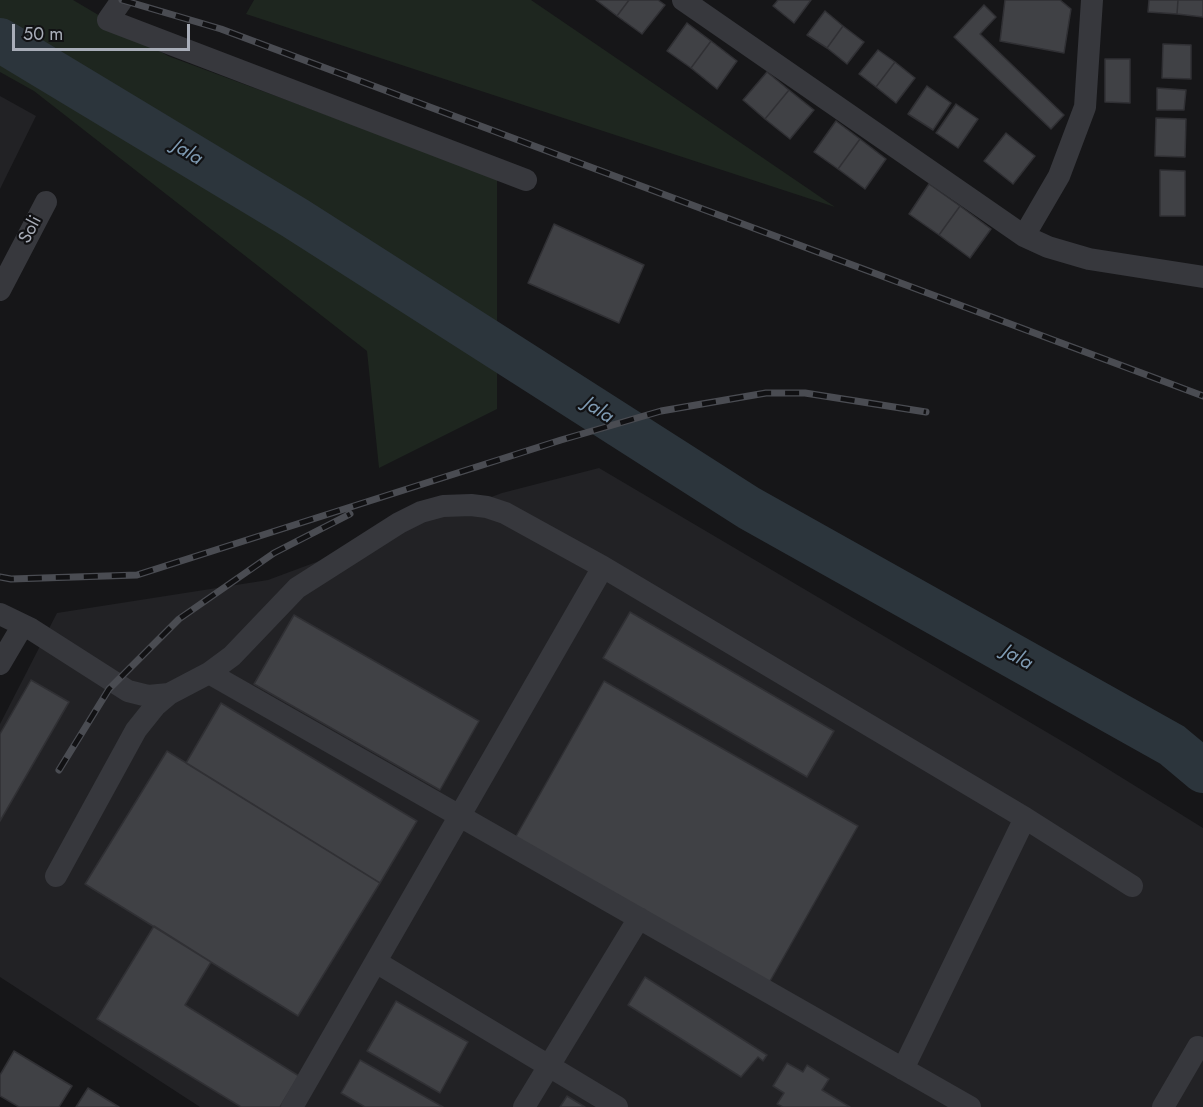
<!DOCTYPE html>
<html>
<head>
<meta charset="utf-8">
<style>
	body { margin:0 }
	#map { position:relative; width:1203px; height:1107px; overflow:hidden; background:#161618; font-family:Jost,sans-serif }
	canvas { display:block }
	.scale { position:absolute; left:12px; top:24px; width:178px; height:27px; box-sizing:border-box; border:3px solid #a8adb8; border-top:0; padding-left:8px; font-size:18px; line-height:21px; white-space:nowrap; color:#a8adb8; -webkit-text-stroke:4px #111113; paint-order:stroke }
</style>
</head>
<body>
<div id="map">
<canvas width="1203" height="1107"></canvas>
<div class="scale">50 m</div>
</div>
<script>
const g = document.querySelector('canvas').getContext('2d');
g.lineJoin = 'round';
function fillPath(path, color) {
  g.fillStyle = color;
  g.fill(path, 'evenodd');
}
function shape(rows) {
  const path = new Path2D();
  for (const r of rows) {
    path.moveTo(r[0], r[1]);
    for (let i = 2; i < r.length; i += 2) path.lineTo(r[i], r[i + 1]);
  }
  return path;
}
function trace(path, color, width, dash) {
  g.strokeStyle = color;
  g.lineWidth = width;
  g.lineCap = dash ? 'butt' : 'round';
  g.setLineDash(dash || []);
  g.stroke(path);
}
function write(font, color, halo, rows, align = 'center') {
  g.font = font + ' Jost,sans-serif';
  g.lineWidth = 4.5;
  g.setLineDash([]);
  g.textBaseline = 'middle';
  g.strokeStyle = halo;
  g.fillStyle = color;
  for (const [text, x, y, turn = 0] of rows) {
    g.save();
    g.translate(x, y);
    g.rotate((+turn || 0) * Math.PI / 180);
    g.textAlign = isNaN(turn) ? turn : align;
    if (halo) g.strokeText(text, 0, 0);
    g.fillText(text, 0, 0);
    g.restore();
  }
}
const built = shape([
	[0,96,36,116,0,189],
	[599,468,1082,753,1203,828,1203,1107,200,1107,0,977,0,724,57,613,268,580,502,493]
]);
const green = shape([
	[0,0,73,0,168,56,497,178,497,409,379,468,367,351,34,91,0,72],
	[254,0,531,0,835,207,246,14]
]);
const river = shape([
	[0,40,295,218,749,508,1172,745,1203,771]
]);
const building = shape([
	[596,0,629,0,617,16,596,0],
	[629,0,658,0,665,5,642,34,617,16,629,0],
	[778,0,811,0,794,23,773,6,778,0],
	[1005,0,1060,0,1071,9,1064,53,1000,41,1005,0],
	[1149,0,1178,0,1177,14,1148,12,1149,0],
	[1178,0,1203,0,1203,17,1177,14,1178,0],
	[984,5,996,17,980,34,1064,115,1051,129,954,37,984,5],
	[825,11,843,26,827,48,807,35,825,11],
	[687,23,711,41,691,68,667,51,687,23],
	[843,26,864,42,847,64,827,48,843,26],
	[711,41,737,61,717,89,691,68,711,41],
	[1163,44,1191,45,1191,79,1162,78,1163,44],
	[878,50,895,62,876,87,859,74,878,50],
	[1105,59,1130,59,1130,103,1105,102,1105,59],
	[895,62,915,78,896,103,876,87,895,62],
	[767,72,789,90,765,119,743,100,767,72],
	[927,86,951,103,933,130,908,114,927,86],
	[1157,88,1186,90,1184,110,1157,110,1157,88],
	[789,90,814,110,790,139,765,119,789,90],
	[956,104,978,119,958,148,936,133,956,104],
	[1156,118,1186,119,1185,157,1155,156,1156,118],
	[836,121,860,139,838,169,814,152,836,121],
	[1006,133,1035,156,1013,184,984,161,1006,133],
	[860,139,886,159,865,189,838,169,860,139],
	[1160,170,1185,171,1185,216,1160,216,1160,170],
	[929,184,960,206,939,235,909,214,929,184],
	[960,206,991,229,970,258,939,235,960,206],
	[554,224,644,265,619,323,528,283,554,224],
	[630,612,834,731,807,777,603,658,630,612],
	[294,615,479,721,440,790,254,684,294,615],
	[31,680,69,702,0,821,0,734,31,680],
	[604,681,858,826,769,983,515,838,604,681],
	[221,703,417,821,380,883,186,763,221,703],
	[167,751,380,883,298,1016,85,884,167,751],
	[154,926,211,962,185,1005,299,1076,280,1107,241,1107,97,1019,154,926],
	[645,977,767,1055,763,1061,758,1057,741,1077,628,1005,645,977],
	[396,1001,468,1042,440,1093,367,1051,396,1001],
	[14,1051,72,1086,59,1107,19,1107,0,1096,0,1075,14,1051],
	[360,1060,443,1107,365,1107,341,1093,360,1060],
	[787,1063,803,1072,807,1065,829,1079,822,1090,850,1107,783,1107,777,1104,784,1093,773,1086,787,1063],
	[88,1088,119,1107,76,1107,88,1088],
	[567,1096,585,1107,560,1107,567,1096]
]);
const minor = shape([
	[122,0,108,20,526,180],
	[683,0,1024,236],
	[1092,0,1085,107,1059,176,1024,236,1048,247,1089,259,1203,277],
	[0,290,46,202],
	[0,614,31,629,128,691,148,696,169,694],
	[0,664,23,625],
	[209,673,970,1107],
	[56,876,136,730,156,705,169,694,209,673,232,656,297,588,399,523,421,512,443,506,471,505,487,507,505,513,603,567,1025,818,1132,886],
	[376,962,617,1107],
	[903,1069,1025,818],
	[292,1107,603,567],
	[524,1107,639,918],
	[1163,1107,1198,1047]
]);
const rail = shape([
	[122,0,221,29,1203,396],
	[0,577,11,579,137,575,561,440,661,411,766,393,805,393,926,412],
	[59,770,109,689,179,619,274,553,350,514]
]);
const streetNames = [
	["Soli",31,230,-62]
];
const waterNames = [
	["Jala",187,153,31],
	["Jala",598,411,33],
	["Jala",1017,658,29]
];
fillPath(built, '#222225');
fillPath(green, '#1e261f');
trace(river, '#2c353c', 44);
fillPath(building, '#404145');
trace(building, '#303034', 1.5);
trace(minor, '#37383d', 22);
trace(rail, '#4a4c52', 7);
trace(rail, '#111113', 4.5, [14]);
write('18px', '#a8adb8', '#111113', streetNames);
write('italic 20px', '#7f9bb3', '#111113', waterNames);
</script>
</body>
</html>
